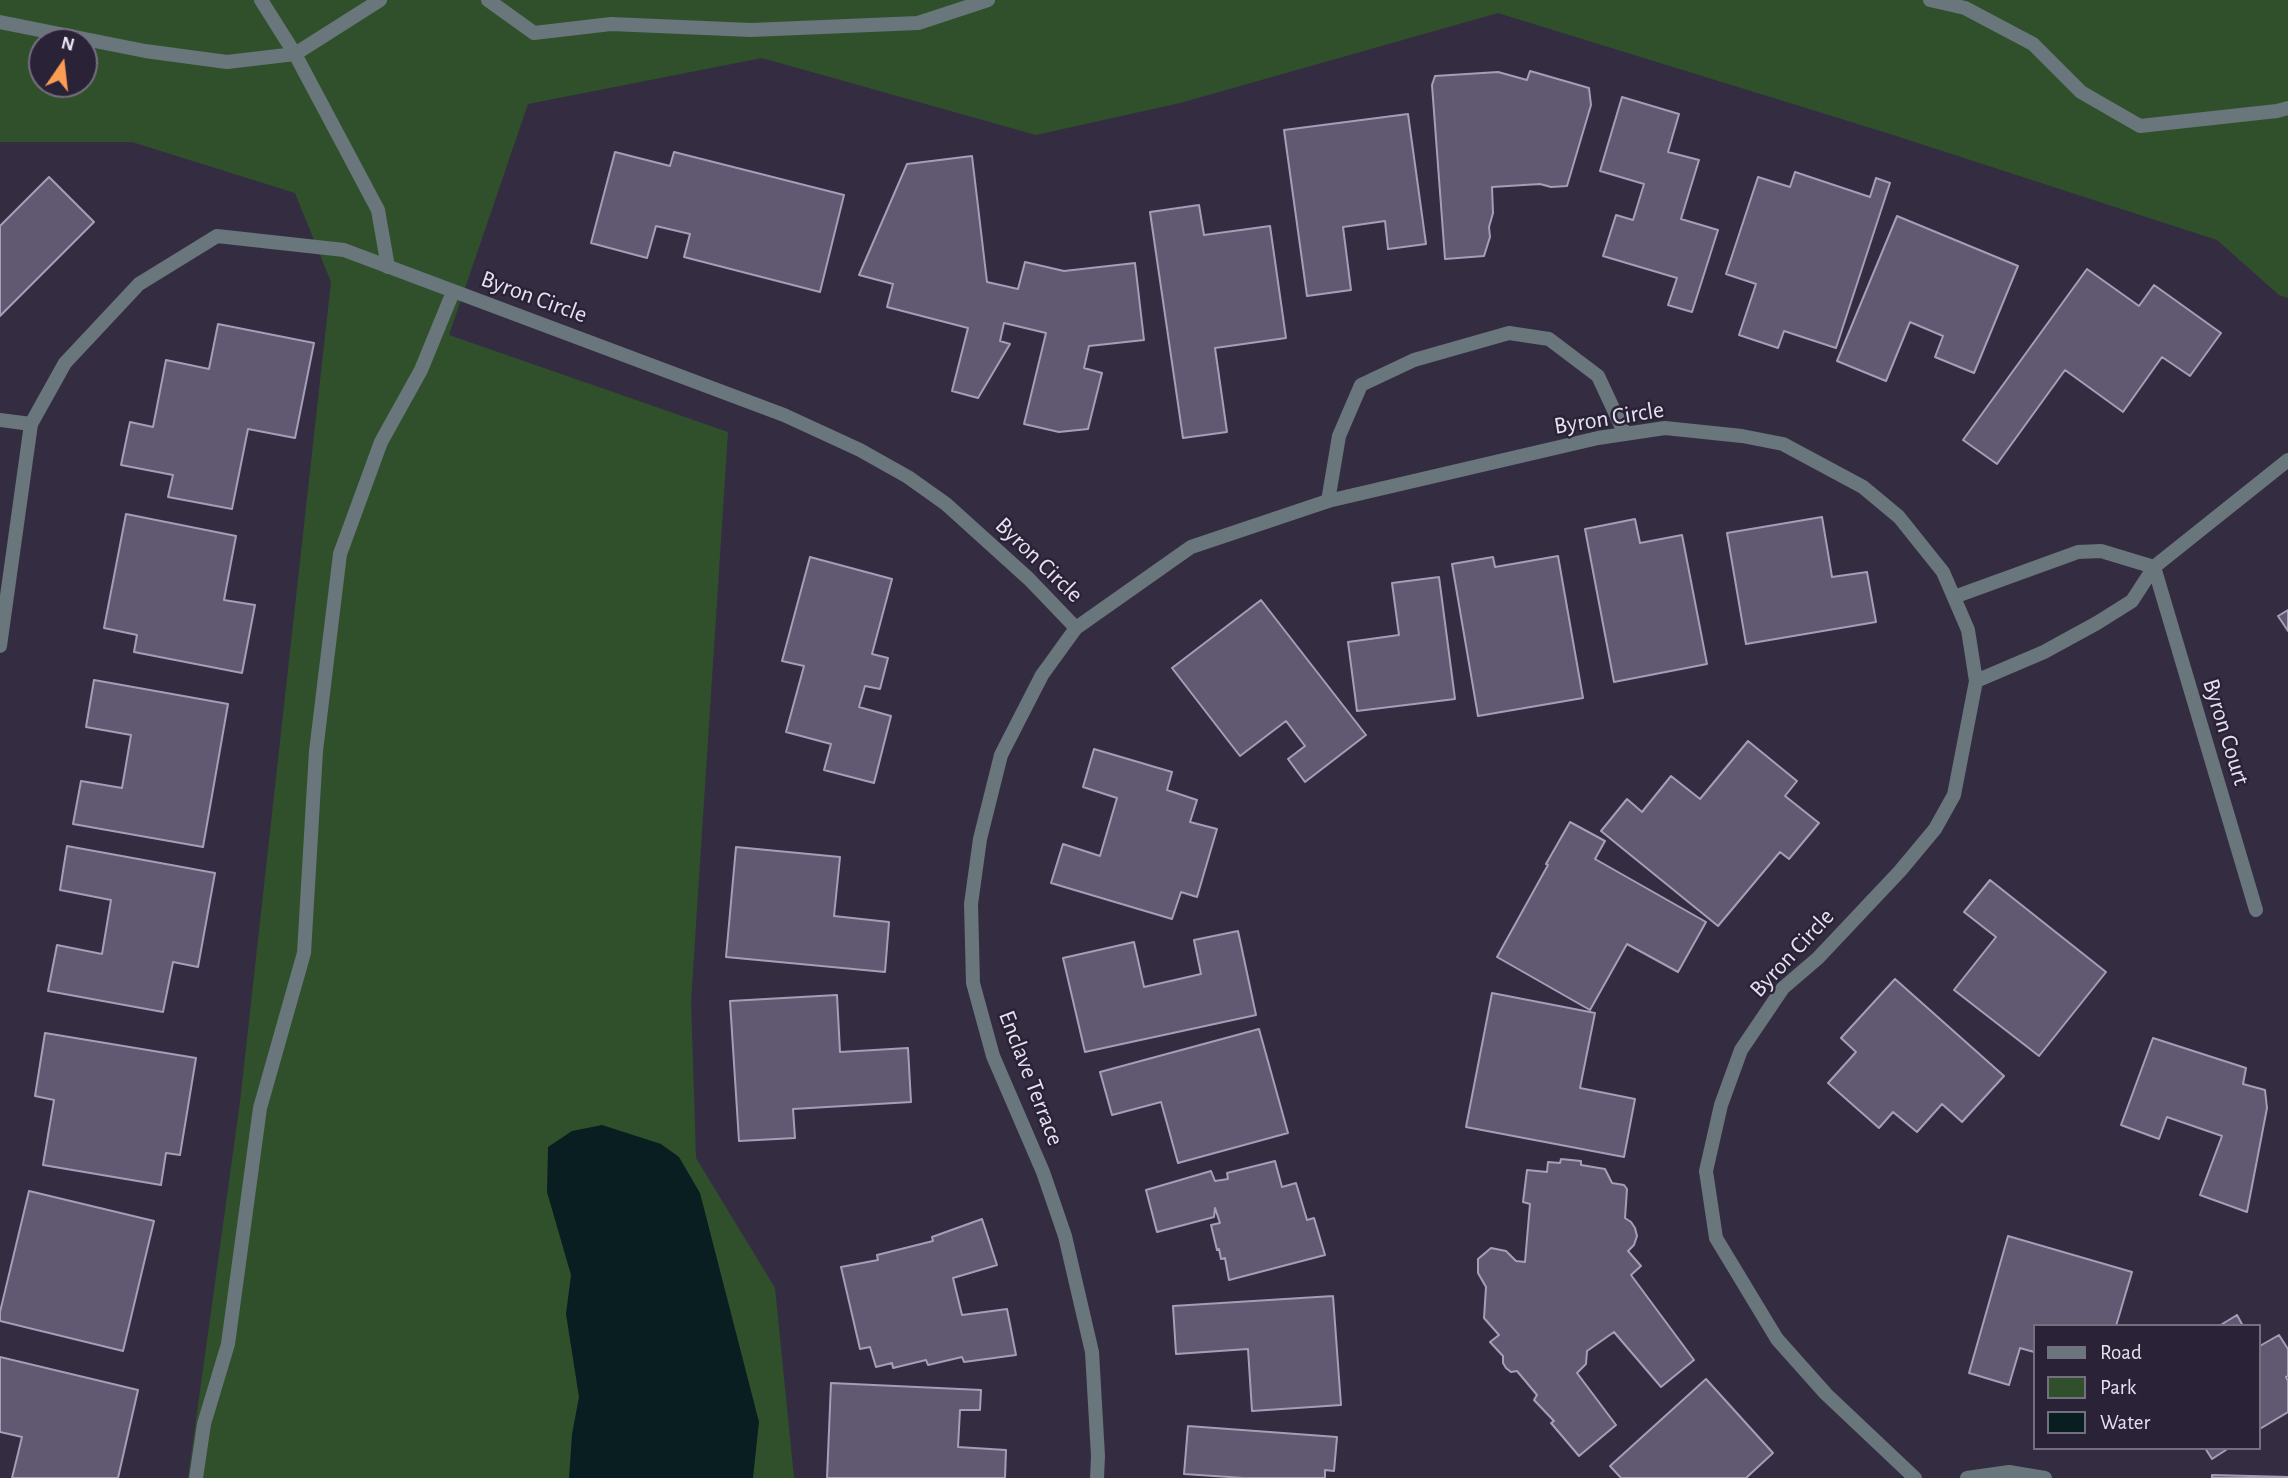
<!DOCTYPE html>
<html>
<head>
<meta charset="utf-8">
<style>
	body { margin:0 }
	#map { position:relative; width:2288px; height:1478px; overflow:hidden; background:#342d42; font-family:"Alegreya Sans",sans-serif }
	canvas { display:block }
	.legend { position:absolute; left:2033px; top:1324px; width:228px; height:126px; box-sizing:border-box; background:#2a2338; border:2px solid #756f82; margin:0; padding:9px 12px; list-style:none; font-size:21px; color:#e6e2f0 }
	.legend li { display:flex; align-items:center; gap:14px; height:35px }
	.legend b { width:35px; border:2px solid #756f82 }
	.north { position:absolute; left:28px; top:28px; width:70px; height:70px; box-sizing:border-box; background:#2a2338; border:2px solid #756f82; border-radius:50%; rotate:14deg; font-size:19px; font-weight:700; line-height:28px; text-align:center; color:#e6e2f0 }
	.north::after { content:''; display:block; margin:auto; width:24px; height:32px; background:#fc9d54; clip-path:polygon(50% 0,100% 100%,50% 72%,0 100%) }
</style>
</head>
<body>
<div id="map">
<canvas width="2288" height="1478"></canvas>
<ul class="legend">
<li><b style="height:9px;background:#69767b"></b>Road</li>
<li><b style="height:19px;background:#30502c"></b>Park</li>
<li><b style="height:19px;background:#081e21"></b>Water</li>
</ul>
<div class="north">N</div>
</div>
<script>
const g = document.querySelector('canvas').getContext('2d');
g.lineJoin = 'round';
function fillPath(path, color) {
  g.fillStyle = color;
  g.fill(path, 'evenodd');
}
function shape(rows) {
  const path = new Path2D();
  for (const r of rows) {
    path.moveTo(r[0], r[1]);
    for (let i = 2; i < r.length; i += 2) path.lineTo(r[i], r[i + 1]);
  }
  return path;
}
function trace(path, color, width, dash) {
  g.strokeStyle = color;
  g.lineWidth = width;
  g.lineCap = dash ? 'butt' : 'round';
  g.setLineDash(dash || []);
  g.stroke(path);
}
function write(font, color, halo, rows, align = 'center') {
  g.font = font + ' "Alegreya Sans",sans-serif';
  g.lineWidth = 5;
  g.setLineDash([]);
  g.textBaseline = 'middle';
  g.strokeStyle = halo;
  g.fillStyle = color;
  for (const [text, x, y, turn = 0] of rows) {
    g.save();
    g.translate(x, y);
    g.rotate((+turn || 0) * Math.PI / 180);
    g.textAlign = isNaN(turn) ? turn : align;
    if (halo) g.strokeText(text, 0, 0);
    g.fillText(text, 0, 0);
    g.restore();
  }
}
const green = shape([
	[0,0,2288,0,2288,298,2279,295,2217,240,1887,133,1498,13,1180,103,1036,135,762,58,528,104,449,335,728,432,691,1001,696,1158,775,1288,794,1478,188,1478,240,1102,331,282,295,193,132,142,0,142],
	[42,42,84,42,84,84,42,84]
]);
const water = shape([
	[602,1125,661,1144,679,1157,700,1193,759,1422,753,1478,569,1478,572,1434,579,1397,566,1314,571,1275,547,1192,548,1147,572,1131]
]);
const building = shape([
	[1530,71,1589,88,1591,105,1567,186,1551,187,1540,184,1492,187,1493,213,1489,227,1490,237,1484,256,1445,259,1432,85,1435,76,1498,72,1527,80,1530,71],
	[1622,97,1679,114,1668,152,1699,160,1681,219,1718,230,1692,312,1668,305,1677,278,1603,256,1616,215,1633,220,1644,184,1600,171,1622,97],
	[1408,114,1426,244,1388,249,1385,221,1343,227,1351,290,1307,296,1284,130,1408,114],
	[615,152,670,166,674,152,844,195,820,292,684,257,690,234,656,226,647,258,591,243,615,152],
	[972,156,987,282,1018,289,1025,262,1064,271,1135,263,1144,340,1089,346,1084,368,1102,373,1088,429,1059,432,1024,424,1046,333,1004,323,1000,341,1010,344,978,398,952,391,968,328,887,307,893,284,859,275,907,164,972,156],
	[1795,172,1870,197,1876,178,1890,183,1836,348,1784,331,1778,348,1739,335,1756,284,1726,274,1758,177,1790,187,1795,172],
	[49,177,94,222,0,316,0,226,49,177],
	[1199,205,1204,235,1270,226,1286,338,1215,348,1227,432,1183,438,1150,212,1199,205],
	[1897,216,2018,266,1974,373,1935,357,1943,336,1910,322,1886,381,1837,361,1897,216],
	[2087,269,2139,306,2154,285,2221,333,2190,376,2162,357,2123,412,2065,370,1997,464,1963,440,2087,269],
	[218,324,314,343,295,438,248,429,232,509,168,497,173,475,121,465,130,422,153,427,166,360,209,369,218,324],
	[126,514,236,536,224,600,255,605,242,673,134,652,137,635,104,628,126,514],
	[1822,517,1832,577,1867,572,1876,622,1746,644,1727,533,1822,517],
	[1635,519,1640,543,1682,535,1707,664,1614,682,1585,529,1635,519],
	[1558,556,1583,698,1478,716,1452,564,1493,557,1495,567,1558,556],
	[810,557,892,579,872,654,888,658,880,689,865,686,859,707,891,716,874,783,824,770,831,744,786,732,804,666,782,661,810,557],
	[1439,577,1455,699,1357,711,1348,642,1399,635,1392,583,1439,577],
	[1261,600,1366,735,1305,782,1288,759,1305,746,1286,721,1240,756,1172,668,1261,600],
	[2288,610,2288,631,2278,616,2288,610],
	[94,680,228,704,203,847,73,824,81,781,122,788,131,735,86,727,94,680],
	[1748,741,1797,781,1785,796,1819,823,1789,859,1780,852,1718,926,1601,831,1627,799,1642,812,1671,776,1700,799,1748,741],
	[1094,749,1172,772,1167,790,1197,800,1190,822,1217,829,1197,897,1181,892,1172,919,1051,883,1063,844,1100,856,1117,798,1083,787,1094,749],
	[1570,822,1605,841,1595,859,1706,922,1678,972,1627,944,1590,1010,1497,957,1548,865,1546,864,1570,822],
	[67,846,215,873,198,967,173,962,163,1012,48,991,57,945,102,954,111,900,60,890,67,846],
	[736,847,840,857,834,916,889,922,885,972,726,957,736,847],
	[1990,880,2106,972,2039,1056,1954,990,1996,937,1964,912,1990,880],
	[1238,931,1256,1015,1085,1052,1063,958,1134,942,1144,987,1201,974,1194,940,1238,931],
	[1895,979,2004,1076,1962,1122,1942,1104,1917,1132,1893,1112,1879,1128,1828,1083,1856,1052,1841,1038,1895,979],
	[1492,993,1595,1013,1580,1088,1635,1099,1624,1157,1466,1127,1492,993],
	[837,995,840,1052,908,1048,911,1102,793,1109,795,1138,739,1141,730,1001,837,995],
	[1259,1029,1288,1133,1178,1163,1161,1102,1112,1115,1100,1072,1259,1029],
	[45,1033,196,1058,180,1155,166,1153,161,1185,43,1165,54,1100,35,1096,45,1033],
	[2153,1038,2246,1068,2243,1084,2265,1090,2267,1108,2247,1212,2200,1195,2222,1136,2167,1117,2159,1139,2121,1125,2153,1038],
	[1561,1159,1581,1161,1581,1165,1605,1169,1612,1183,1624,1185,1627,1189,1625,1218,1631,1222,1635,1228,1637,1236,1634,1245,1628,1251,1641,1266,1631,1275,1694,1360,1661,1387,1614,1332,1587,1351,1586,1364,1577,1373,1616,1425,1579,1456,1551,1423,1554,1421,1534,1400,1537,1395,1517,1371,1511,1372,1506,1368,1503,1363,1503,1356,1490,1342,1499,1335,1484,1318,1486,1287,1478,1273,1478,1259,1491,1248,1506,1251,1516,1261,1525,1262,1530,1204,1523,1202,1527,1170,1547,1172,1548,1162,1560,1163,1561,1159],
	[1275,1161,1282,1187,1296,1183,1307,1220,1314,1218,1325,1255,1229,1280,1225,1258,1221,1259,1219,1249,1217,1250,1211,1225,1220,1223,1215,1208,1214,1217,1157,1232,1146,1190,1211,1171,1215,1181,1228,1179,1227,1173,1275,1161],
	[29,1191,154,1221,123,1351,0,1321,0,1312,29,1191],
	[982,1219,997,1265,953,1278,962,1315,1007,1309,1016,1355,964,1362,962,1357,928,1365,926,1360,893,1368,892,1363,876,1367,870,1347,860,1349,841,1267,878,1260,877,1255,933,1241,932,1237,982,1219],
	[2008,1236,2132,1272,2116,1326,2034,1326,2034,1352,2020,1348,2009,1385,1969,1373,2008,1236],
	[1333,1296,1341,1405,1252,1411,1248,1349,1176,1354,1173,1306,1333,1296],
	[2237,1315,2243,1326,2219,1326,2237,1315],
	[2279,1335,2288,1349,2288,1376,2286,1377,2288,1381,2288,1412,2258,1430,2258,1347,2279,1335],
	[0,1357,138,1390,118,1478,12,1478,22,1437,0,1432,0,1357],
	[1706,1379,1773,1453,1746,1478,1621,1478,1610,1466,1706,1379],
	[831,1383,981,1390,980,1410,960,1410,958,1447,1006,1450,1005,1478,827,1478,831,1383],
	[1188,1426,1337,1437,1334,1471,1325,1470,1325,1478,1244,1478,1184,1474,1188,1426],
	[2205,1448,2229,1448,2212,1459,2205,1448],
	[2212,1475,2288,1477,2288,1478,2212,1478,2212,1475]
]);
const service = shape([
	[261,0,295,54,378,210,388,267],
	[488,0,534,33,611,24,751,30,918,23,988,0],
	[1930,0,1965,8,2033,44,2081,92,2140,126,2277,111,2288,108],
	[0,22,145,51,227,62,295,54,380,0],
	[0,420,31,424],
	[1328,501,1339,436,1361,385,1414,360,1509,333,1549,339,1598,376,1625,434],
	[196,1478,204,1424,228,1344,260,1108,304,953,316,751,340,554,381,442,421,370,453,292],
	[1967,1478,2009,1472,2045,1478]
]);
const minor = shape([
	[2154,567,2256,910],
	[1954,597,2078,552,2101,551,2154,567],
	[0,646,31,424,65,363,139,284,217,236,344,250,784,415,860,450,908,477,946,504,1029,579,1076,628],
	[1976,681,2044,652,2097,623,2132,601,2154,567,2288,460],
	[1097,1478,1098,1456,1092,1352,1065,1236,1043,1172,993,1056,973,983,971,904,980,839,1001,755,1042,675,1076,628,1191,547,1328,501,1598,438,1665,428,1742,436,1783,444,1863,487,1899,517,1943,572,1968,630,1976,681,1954,795,1935,829,1900,871,1818,958,1783,988,1741,1050,1721,1105,1706,1171,1716,1238,1777,1339,1826,1394,1915,1478]
]);
const streetNames = [
	["Byron Circle",534,297,20],
	["Byron Circle",1609,418,-9],
	["Byron Circle",1039,560,44],
	["Byron Court",2226,732,73],
	["Byron Circle",1792,953,-47],
	["Enclave Terrace",1031,1078,69]
];
fillPath(green, '#30502c');
fillPath(water, '#081e21');
fillPath(building, '#605971');
trace(building, '#a69eb9', 2);
trace(service, '#69767b', 14);
trace(minor, '#69767b', 14);
write('24px', '#e6e2f0', '#2a2338', streetNames);
</script>
</body>
</html>
